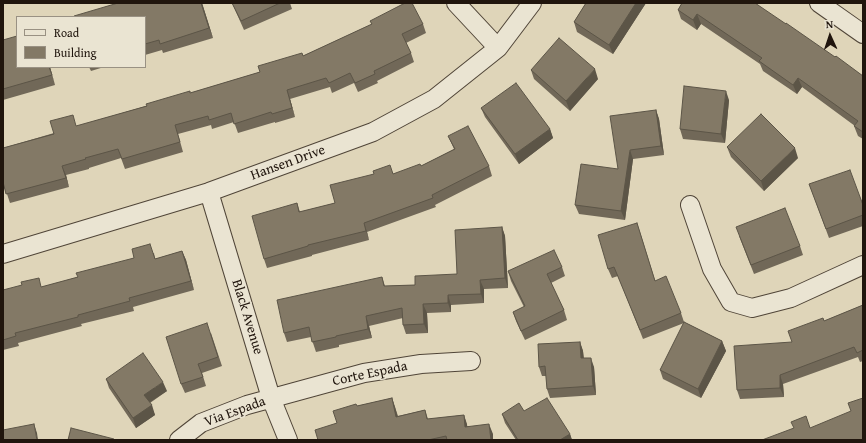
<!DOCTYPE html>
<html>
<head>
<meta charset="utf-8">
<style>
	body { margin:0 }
	#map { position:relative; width:866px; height:443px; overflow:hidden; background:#dfd5b9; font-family:"Gentium Book Plus",serif }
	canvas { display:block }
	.frame { position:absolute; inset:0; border:4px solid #20150d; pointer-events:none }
	.legend { position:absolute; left:16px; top:16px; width:130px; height:52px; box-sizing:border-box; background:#eae4d2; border:1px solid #999183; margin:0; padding:5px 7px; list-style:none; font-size:12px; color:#20150d }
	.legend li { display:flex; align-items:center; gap:8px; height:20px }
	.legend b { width:20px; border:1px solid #999183 }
	.north { position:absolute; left:810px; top:16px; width:40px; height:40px; -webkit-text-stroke:3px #eae4d2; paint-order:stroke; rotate:357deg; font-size:11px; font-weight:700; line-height:16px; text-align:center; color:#20150d }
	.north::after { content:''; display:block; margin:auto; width:14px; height:18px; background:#20150d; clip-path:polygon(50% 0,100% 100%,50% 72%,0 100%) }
</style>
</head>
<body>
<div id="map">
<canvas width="866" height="443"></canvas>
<div class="frame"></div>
<ul class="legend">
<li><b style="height:5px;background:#eae4d2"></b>Road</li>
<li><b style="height:11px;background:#837966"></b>Building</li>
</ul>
<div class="north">N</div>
</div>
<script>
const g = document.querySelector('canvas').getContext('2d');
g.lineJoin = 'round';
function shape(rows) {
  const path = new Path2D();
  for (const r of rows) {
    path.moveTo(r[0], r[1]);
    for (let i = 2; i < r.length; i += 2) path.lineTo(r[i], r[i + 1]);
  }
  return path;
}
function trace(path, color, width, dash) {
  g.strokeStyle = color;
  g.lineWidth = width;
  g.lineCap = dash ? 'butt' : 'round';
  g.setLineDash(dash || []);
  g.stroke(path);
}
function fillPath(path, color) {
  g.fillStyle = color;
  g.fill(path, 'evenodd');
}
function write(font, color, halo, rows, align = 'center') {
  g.font = font + ' "Gentium Book Plus",serif';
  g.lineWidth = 3;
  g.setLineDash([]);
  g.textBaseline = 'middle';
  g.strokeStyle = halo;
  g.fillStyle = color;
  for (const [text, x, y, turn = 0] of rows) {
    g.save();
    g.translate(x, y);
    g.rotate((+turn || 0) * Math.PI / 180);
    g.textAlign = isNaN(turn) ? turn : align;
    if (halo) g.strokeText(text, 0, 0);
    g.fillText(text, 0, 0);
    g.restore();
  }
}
const minor = shape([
	[456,3,498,48],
	[819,3,863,34],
	[209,192,271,398,288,440],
	[690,205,712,269,731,302,752,308,791,298,863,265],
	[3,254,209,192,373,132,434,99,498,48,532,3],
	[179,440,201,423,247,405,364,373,421,364,471,361]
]);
const wall = shape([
	[202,3,213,38,163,53,162,50,145,55,145,17],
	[232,3,290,3,292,9,244,30],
	[586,3,646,3,613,54,577,32,574,22],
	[682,3,835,57,863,76,863,139,858,136,854,126,855,126,802,87,797,94,763,71,760,64,701,24,697,30,681,19,678,10],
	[370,21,423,24,426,33,406,43,411,53,414,62,377,81,378,83,358,92,354,83,332,93,330,87,290,99,295,117,275,123,275,122,238,133,234,122,212,129,211,125,178,134,183,152,125,169,121,158,89,168,89,169,66,175,69,187,10,203,5,188,3,189,3,148,190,93,260,72,303,56,372,24],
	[3,40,17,67,50,67,55,85,3,100],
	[89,67,104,67,91,71],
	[531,70,598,79,570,111,534,79],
	[729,100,725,143,683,139,680,129],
	[481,108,550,129,553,138,519,164,485,117],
	[656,110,659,119,664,155,633,159,625,220,579,214,575,205,618,169],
	[448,136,489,166,492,176,435,205,436,207,367,232,369,240,312,255,312,256,267,268,264,259,297,203,300,212,335,203,393,174,421,166,454,149],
	[727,147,798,158,764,191,731,157],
	[809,184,863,205,863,226,829,238],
	[637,223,655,281,681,313,684,322,722,341,726,351,701,398,663,379,660,370,684,323,643,339,618,276,612,278,608,269],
	[502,227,505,236,508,288,484,289,484,303,451,305,451,312,427,313,428,333,406,334,403,325,403,318,369,326,372,338,339,345,339,347,316,352,311,337,287,342,284,333,382,277,385,286,415,285,457,274],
	[739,236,800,246,803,255,754,274],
	[182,251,186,260,194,290,133,307,134,311,81,324,82,326,18,343,19,346,3,350,3,290,42,287,78,277,154,253,155,259],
	[562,267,565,276,551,283,564,310,567,320,525,340,516,321,513,312,524,307,511,281,508,271],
	[863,305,863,361,860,362,858,357,783,384,784,397,740,399,737,390,792,342,824,321],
	[211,333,222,366,202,373,206,386,185,393,181,384],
	[580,342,583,351,584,358,594,367,596,395,550,398,547,389,546,376,542,376,539,367],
	[106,379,167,391,150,403,155,415,136,428,109,388],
	[392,398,398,416,425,410,428,419,464,415,467,426,493,434,493,440,318,440,357,406],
	[524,411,570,434,572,440,516,440,505,423,502,414]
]);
const shadedWall = shape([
	[201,3,202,3,213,38,209,28],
	[636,3,646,3,613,54,609,45],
	[697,14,701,24,697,30,693,20],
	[49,67,50,67,55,85,52,75],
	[595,69,598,79,570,111,566,101],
	[798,78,802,87,797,94,793,85],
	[287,90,290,99,295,117,292,108],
	[726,91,729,100,725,143,721,134],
	[656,110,659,119,664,155,661,146],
	[550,129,553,138,519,164,515,154],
	[795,148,798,158,764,191,761,181],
	[630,150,633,159,625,220,621,211],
	[62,166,66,175,69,187],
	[364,223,367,232,369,240,366,231],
	[637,223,640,232,658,290,655,281],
	[502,227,505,236,508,288,505,278],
	[182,251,186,260,194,290,191,281],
	[480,280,484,289,484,303,481,294],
	[448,295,451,305,451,312,448,303],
	[423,304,427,313,428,333,424,324],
	[366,316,369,326,372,338,368,329],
	[722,341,726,351,701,398,698,389],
	[580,342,583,351,584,368,581,358],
	[591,358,594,367,596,395,593,386],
	[780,375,783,384,784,397,780,388],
	[163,382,167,391,147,404,144,395],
	[392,398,395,407,400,426,396,417],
	[152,405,155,415,136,428,133,418],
	[464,415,467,424,468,436,465,427],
	[34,424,37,433,38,440,37,440],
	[489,424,493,434,493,440,491,440],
	[570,434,572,440,560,440]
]);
const building = shape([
	[118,3,201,3,209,28,160,44,159,40,145,44,145,17,74,17,74,16,118,3],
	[232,3,280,3,241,21,232,3],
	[405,3,412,3,423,24,402,34,411,53,374,71,375,74,355,83,350,73,329,83,326,78,287,90,292,108,272,114,271,112,234,124,231,113,209,120,208,116,175,125,180,142,122,159,118,149,85,158,86,159,62,166,66,178,6,194,3,182,3,148,54,134,50,121,73,115,76,126,147,106,146,104,190,91,190,93,260,72,258,66,302,53,303,56,372,24,370,21,405,3],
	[586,3,636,3,609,45,574,22,586,3],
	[682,3,755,3,786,24,786,23,835,57,836,56,863,76,863,132,854,126,858,121,798,78,793,85,759,61,762,58,697,14,693,20,678,10,682,3],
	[17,36,17,67,49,67,52,75,3,89,3,40,17,36],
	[559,38,595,69,566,101,531,70,559,38],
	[516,83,550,129,515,154,481,108,516,83],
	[684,86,726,91,721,134,680,129,684,86],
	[656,110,661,146,630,150,621,211,575,205,581,164,618,169,610,116,656,110],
	[761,114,795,148,761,181,727,147,761,114],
	[468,126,489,166,432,195,433,198,364,223,366,231,308,245,308,246,264,259,252,216,297,203,299,212,335,203,330,185,374,174,373,171,390,165,393,174,420,164,421,166,455,149,448,136,468,126],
	[850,170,863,205,863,215,826,229,809,184,850,170],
	[785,208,800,246,751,265,736,227,785,208],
	[637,223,655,281,666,276,681,313,640,330,614,267,608,269,598,235,637,223],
	[502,227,505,278,480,280,481,294,448,295,448,303,423,304,424,324,403,325,402,308,366,316,368,329,336,336,336,337,312,342,309,327,284,333,277,300,382,277,384,286,415,285,415,276,457,274,455,230,502,227],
	[150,244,155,259,182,251,191,281,129,298,130,301,78,315,78,317,15,333,16,336,3,340,3,290,22,285,21,282,39,278,41,287,78,277,76,273,134,258,132,249,150,244],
	[554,250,562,267,547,274,564,310,521,331,513,312,525,306,508,271,554,250],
	[863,305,863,350,857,353,854,347,780,375,780,388,737,390,734,346,792,342,788,331,823,318,824,321,863,305],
	[684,322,722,341,698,389,660,370,684,322],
	[207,323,218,357,198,364,203,377,181,384,166,337,207,323],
	[580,342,581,358,591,358,593,386,547,389,545,366,539,367,538,344,580,342],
	[143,353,163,382,144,395,152,405,133,418,106,379,143,353],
	[392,398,396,417,425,410,427,419,464,415,465,427,489,424,491,440,447,440,446,436,428,440,318,440,315,430,337,423,333,411,356,404,357,406,392,398],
	[547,398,570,434,560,440,518,440,502,414,519,403,524,411,547,398],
	[863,398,863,440,762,440,794,428,791,422,806,416,810,428,851,411,848,403,863,398],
	[34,424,37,440,3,440,3,430,34,424],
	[71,428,114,439,114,440,68,440,71,428]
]);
const streetNames = [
	["Hansen Drive",288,163,-20],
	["Black Avenue",247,317,73],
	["Corte Espada",370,374,-12],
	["Via Espada",235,412,-20]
];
trace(minor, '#504538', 20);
trace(minor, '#eae4d2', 18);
fillPath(wall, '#716858');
fillPath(shadedWall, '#5c5547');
fillPath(building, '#837966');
trace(building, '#5c5547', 1);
write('14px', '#20150d', '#eae4d2', streetNames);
</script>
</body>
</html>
